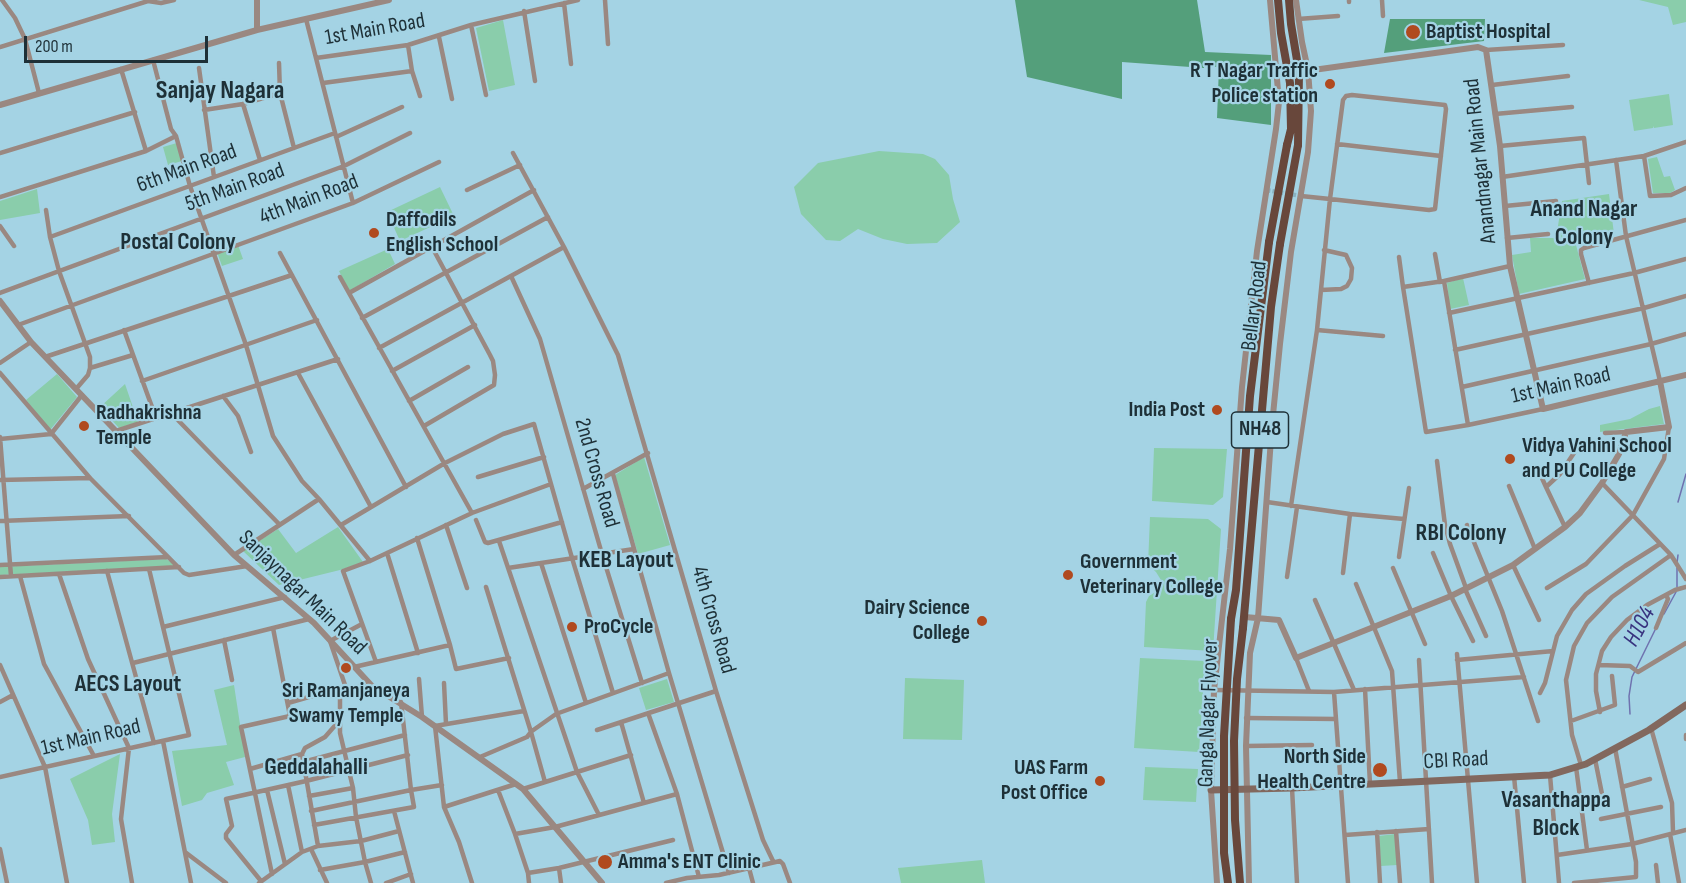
<!DOCTYPE html>
<html>
<head>
<meta charset="utf-8">
<style>
	body { margin:0 }
	#map { position:relative; width:1686px; height:883px; overflow:hidden; background:#a4d3e4; font-family:"Sofia Sans Condensed",sans-serif }
	canvas { display:block }
	.scale { position:absolute; left:24px; top:36px; width:184px; height:27px; box-sizing:border-box; border:3px solid #1e3037; border-top:0; padding-left:8px; font-size:18px; line-height:21px; white-space:nowrap; color:#1e3037; -webkit-text-stroke:4px #a4d3e4; paint-order:stroke }
</style>
</head>
<body>
<div id="map">
<canvas width="1686" height="883"></canvas>
<div class="scale">200 m</div>
</div>
<script>
const g = document.querySelector('canvas').getContext('2d');
g.lineJoin = 'round';
function fillPath(path, color) {
  g.fillStyle = color;
  g.fill(path, 'evenodd');
}
function shape(rows) {
  const path = new Path2D();
  for (const r of rows) {
    path.moveTo(r[0], r[1]);
    for (let i = 2; i < r.length; i += 2) path.lineTo(r[i], r[i + 1]);
  }
  return path;
}
function trace(path, color, width, dash) {
  g.strokeStyle = color;
  g.lineWidth = width;
  g.lineCap = dash ? 'butt' : 'round';
  g.setLineDash(dash || []);
  g.stroke(path);
}
function write(font, color, halo, rows, align = 'center') {
  g.font = font + ' "Sofia Sans Condensed",sans-serif';
  g.lineWidth = 4.5;
  g.setLineDash([]);
  g.textBaseline = 'middle';
  g.strokeStyle = halo;
  g.fillStyle = color;
  for (const [text, x, y, turn = 0] of rows) {
    g.save();
    g.translate(x, y);
    g.rotate((+turn || 0) * Math.PI / 180);
    g.textAlign = isNaN(turn) ? turn : align;
    if (halo) g.strokeText(text, 0, 0);
    g.fillText(text, 0, 0);
    g.restore();
  }
}
const green = shape([
	[1639,0,1686,0,1686,22,1673,25,1668,7],
	[503,20,515,85,489,91,476,28],
	[1669,94,1673,125,1654,128,1653,126,1653,128,1634,131,1629,100],
	[177,143,182,161,168,165,163,147],
	[879,151,923,154,935,159,949,175,953,199,960,222,937,243,907,244,883,239,858,229,840,241,826,240,801,214,794,187,818,163],
	[1657,157,1664,177,1670,176,1675,190,1670,193,1653,193,1648,159],
	[440,187,454,216,400,241,387,212],
	[37,189,40,213,0,220,0,201],
	[1609,194,1614,234,1576,245,1585,279,1519,294,1512,255,1531,252,1530,238,1556,238,1562,201],
	[238,245,243,259,222,266,217,252],
	[388,249,395,264,349,291,339,271],
	[1463,278,1469,305,1450,309,1447,283],
	[57,374,77,397,50,430,26,400],
	[125,384,138,422,119,428,100,407],
	[1660,406,1664,424,1600,432,1600,425,1630,419,1649,409],
	[1154,448,1227,449,1223,497,1213,505,1152,501],
	[644,457,670,545,638,554,615,475],
	[1150,517,1208,519,1221,529,1213,651,1144,647,1146,602,1149,596,1157,591,1161,580,1156,572,1148,565],
	[338,527,363,562,340,570,279,585,243,551,278,529,296,553],
	[166,559,177,566,0,575,0,567],
	[1140,658,1205,661,1199,752,1134,748],
	[905,678,964,680,962,740,903,739],
	[667,679,674,702,646,710,639,688],
	[234,685,245,757,226,762,234,785,207,793,202,800,182,806,172,751,227,745,214,690],
	[120,754,112,814,115,842,92,845,88,820,70,779],
	[1145,767,1198,769,1196,802,1143,800],
	[1395,834,1397,865,1381,866,1379,836],
	[982,860,985,883,901,883,898,868]
]);
const forest = shape([
	[1015,0,1197,0,1205,52,1271,55,1271,125,1217,118,1219,67,1204,66,1204,68,1122,62,1122,99,1027,77],
	[1390,19,1485,19,1484,41,1384,53]
]);
const stream = shape([
	[1678,502,1686,474],
	[1677,563,1678,555],
	[1677,587,1677,568],
	[1664,614,1676,592],
	[1630,714,1629,696,1632,677,1656,628]
]);
const minorTunnel = shape([
	[1266,190,1301,196]
]);
const minor = shape([
	[2,0,15,18,25,39,39,93],
	[605,0,608,44],
	[1382,0,1383,16],
	[1349,2,1349,0],
	[564,3,571,64],
	[524,11,535,81],
	[306,19,353,203],
	[1298,19,1338,16],
	[471,25,486,95],
	[439,37,452,99],
	[408,45,412,71,420,96],
	[0,47,148,1,161,3,174,0],
	[1486,50,1563,45],
	[316,58,408,45,471,25,578,0],
	[153,60,171,129,176,136,190,186,246,345,273,436,302,481,319,499,370,561],
	[279,63,280,93,294,148],
	[199,68,214,177],
	[121,69,146,151],
	[323,83,412,71],
	[1492,85,1568,76],
	[243,104,260,160],
	[204,110,243,104,280,93],
	[1495,114,1572,107],
	[336,137,402,107],
	[1337,144,1441,156],
	[1500,146,1584,138,1589,183],
	[0,153,135,112],
	[513,153,564,247,618,355,716,691,763,840,773,861],
	[1644,156,1650,196,1671,195,1686,188],
	[1616,160,1626,236,1660,381],
	[1502,177,1644,156,1686,142],
	[467,190,520,165],
	[0,197,146,151,176,136],
	[1505,206,1556,201],
	[46,210,50,237,59,271,90,357,90,368,88,375,76,389],
	[0,226,14,246],
	[50,237,335,133],
	[1507,238,1548,234],
	[280,253,406,487],
	[1435,254,1440,282],
	[1399,257,1403,287],
	[511,276,540,339,602,554,642,683],
	[340,277,472,513],
	[1444,281,1510,266],
	[1589,283,1581,254,1581,250,1584,248,1686,220],
	[1321,290,1341,289,1347,286,1351,279,1352,268,1346,255,1324,250],
	[0,293,344,166,410,133],
	[349,293,534,190],
	[1449,313,1634,273,1686,259],
	[362,318,548,217],
	[18,325,353,203,439,162],
	[124,330,156,418],
	[1317,330,1383,336],
	[379,348,564,247],
	[1455,350,1644,308,1686,296],
	[45,357,292,275],
	[0,363,31,342],
	[90,368,133,355],
	[392,371,475,325],
	[0,373,90,478,184,573,189,575,247,566],
	[298,373,371,507],
	[142,381,317,320],
	[1462,387,1651,344,1686,334],
	[223,396,238,416,251,452],
	[409,401,468,367],
	[171,413,280,525],
	[1468,425,1444,281,1403,287,1426,432,1468,425,1543,409],
	[424,426,494,385,495,375,493,361,490,355,432,247],
	[116,431,338,359],
	[1605,433,1626,432],
	[0,437,11,576],
	[0,439,51,434,82,395],
	[1437,461,1445,525,1450,544,1466,588],
	[613,474,669,673,729,873],
	[1541,476,1546,487],
	[478,477,544,457],
	[0,480,90,478],
	[1509,486,1535,549],
	[583,489,648,453],
	[1267,502,1350,514,1404,519],
	[1291,506,1317,330,1330,199,1343,100,1346,96,1352,95,1445,105,1446,109,1435,209,1429,210,1330,199,1301,196],
	[476,520,485,542,488,543,562,522],
	[0,521,129,516],
	[341,525,445,463,503,434,534,424,572,558,613,693],
	[446,525,467,588],
	[1467,525,1502,611,1538,721],
	[1565,527,1546,487,1560,474,1576,450],
	[417,538,450,645,456,669,509,658],
	[499,541,577,772,599,815],
	[387,553,418,653],
	[1433,553,1451,596,1473,641],
	[234,555,319,499],
	[1671,555,1686,579],
	[1399,557,1409,488],
	[541,563,586,703],
	[0,565,168,557],
	[1513,565,1539,620],
	[508,568,634,549],
	[1393,568,1425,644],
	[107,571,154,743],
	[1343,573,1350,514],
	[59,574,88,659,129,748,121,819,132,883],
	[20,576,44,664,94,756],
	[0,577,179,567],
	[1287,577,1297,507],
	[1356,584,1392,671,1400,782],
	[1547,588,1586,564,1633,515,1664,459,1669,427],
	[1465,589,1486,636],
	[1315,600,1354,690],
	[163,627,285,597],
	[1656,628,1668,599,1666,595],
	[224,640,232,680],
	[1457,654,1477,883],
	[1296,658,1309,691],
	[1419,660,1432,883],
	[1457,660,1553,651],
	[376,662,343,571,370,561,472,513,551,484],
	[133,663,309,619],
	[0,665,45,767,67,883],
	[1599,665,1630,666,1638,672,1686,643],
	[354,667,450,645],
	[419,679,422,717],
	[444,683,446,724],
	[340,688,340,733,353,788,356,817,365,862,371,883],
	[346,688,330,641,362,624],
	[1365,689,1370,784],
	[1214,690,1334,692,1524,677],
	[1334,692,1348,883],
	[1540,693,1545,683,1557,636,1572,610,1586,594,1625,566,1660,544],
	[0,702,13,695],
	[401,702,411,790,442,785],
	[288,703,340,688,372,686],
	[1600,712,1596,691,1596,674,1602,651,1611,637,1627,620,1647,605,1675,590,1686,587],
	[648,713,677,794,699,877],
	[1246,718,1336,719],
	[1571,721,1615,705,1612,676],
	[621,722,644,803],
	[1651,728,1672,803,1673,832],
	[597,730,716,691],
	[1686,735,1686,739],
	[163,741,191,883],
	[1246,746,1312,745],
	[480,757,527,737,531,732,486,587],
	[1595,759,1603,799],
	[303,762,405,735],
	[1581,765,1572,735,1566,680,1574,646,1587,623,1612,597,1671,555,1602,483],
	[1576,767,1587,850],
	[250,769,302,754],
	[1550,775,1559,883],
	[1514,776,1524,883],
	[0,777,189,735,149,569],
	[545,782,531,732,532,731,556,714,669,673],
	[288,785,302,852],
	[1622,787,1650,779],
	[1292,788,1297,883],
	[523,789,631,755],
	[267,790,285,864],
	[498,790,515,834,528,873,529,883],
	[309,796,353,788],
	[444,807,516,784],
	[311,811,411,790,414,807,314,825],
	[394,811,413,883],
	[1601,819,1661,807],
	[1396,831,1400,883],
	[1377,832,1380,883],
	[515,834,555,827,677,794],
	[1670,834,1679,883],
	[1345,835,1429,829],
	[318,846,302,754,305,748,325,737,339,721],
	[0,849,7,883],
	[311,849,327,883],
	[185,852,226,883],
	[1557,855,1632,844,1686,830],
	[1656,865,1658,883],
	[559,868,561,883],
	[749,868,753,883],
	[320,870,365,862,405,852],
	[528,873,559,868,673,840],
	[272,874,241,727,290,716,273,628],
	[261,881,226,838,226,834,232,826,226,799,306,781,408,755],
	[259,883,302,852,318,846,361,841,399,831],
	[386,883,411,874],
	[472,883,459,842,444,807,435,726,524,711],
	[666,883,687,878,719,875,780,861,783,864,790,883],
	[1574,883,1636,877,1636,862,1615,748]
]);
const tertiary = shape([
	[257,0,257,30],
	[1306,71,1478,47,1486,50,1500,146,1510,266,1543,409,1686,375],
	[0,105,257,30,389,0],
	[0,301,31,342,234,555,314,623,372,686,422,717,523,789,602,883],
	[1245,617,1279,620,1296,658,1451,596,1513,565,1565,527,1580,513,1602,483,1619,454,1626,432,1669,427,1660,381],
	[1217,883,1211,790,1214,690,1230,549,1242,387,1257,251,1276,129,1279,102,1270,0],
	[1249,883,1246,746,1250,653,1258,618,1272,425,1280,344,1291,252,1308,152,1311,111,1308,70,1302,42,1296,0]
]);
const secondary = shape([
	[1211,790,1292,788,1550,775,1586,764,1649,730,1686,705]
]);
const trunk = shape([
	[1278,0,1281,33,1290,83,1291,129,1287,145],
	[1289,0,1291,24,1299,72,1298,145],
	[1231,619,1236,590,1250,396,1269,242],
	[1243,628,1271,307,1280,244]
]);
const trunkBridge = shape([
	[1269,242,1287,145],
	[1280,244,1298,145],
	[1228,883,1224,853,1224,736,1231,619],
	[1240,883,1235,820,1234,741,1237,679,1243,628]
]);
const markers = [
	[1413,32,8,"#b04a1f"],
	[1330,84,6,"#b04a1f"],
	[374,233,6,"#b04a1f"],
	[1217,410,6,"#b04a1f"],
	[84,426,6,"#b04a1f"],
	[1510,459,6,"#b04a1f"],
	[1068,575,6,"#b04a1f"],
	[982,621,6,"#b04a1f"],
	[572,627,6,"#b04a1f"],
	[346,668,6,"#b04a1f"],
	[1380,770,8,"#b04a1f"],
	[1100,781,6,"#b04a1f"],
	[605,862,8,"#b04a1f"]
];
const shields = [
	[1260,430,57]
];
const shieldNames = [
	["NH48",1260,430]
];
const streetNames = [
	["1st Main Road",375,30,-10],
	["Anandnagar Main Road",1481,161,-96],
	["6th Main Road",187,169,-20],
	["5th Main Road",235,188,-20],
	["4th Main Road",309,200,-21],
	["Bellary Road",1255,306,-83],
	["1st Main Road",1561,386,-13],
	["2nd Cross Road",596,473,74],
	["Sanjaynagar Main Road",302,593,44],
	["4th Cross Road",713,620,74],
	["Ganga Nagar Flyover",1209,713,-88],
	["1st Main Road",91,738,-13],
	["CBI Road",1456,761,-3]
];
const poiNames = [
	["Baptist Hospital",1426,32],
	["R T Nagar Traffic",1318,71,"right"],
	["Police station",1318,96,"right"],
	["Daffodils",386,220],
	["English School",386,245],
	["India Post",1205,410,"right"],
	["Radhakrishna",96,413],
	["Temple",96,438],
	["Vidya Vahini School",1522,446],
	["and PU College",1522,471],
	["Government",1080,562],
	["Veterinary College",1080,587],
	["Dairy Science",970,608,"right"],
	["College",970,633,"right"],
	["ProCycle",584,627],
	["Sri Ramanjaneya",346,691,"center"],
	["Swamy Temple",346,716,"center"],
	["North Side",1366,757,"right"],
	["Health Centre",1366,782,"right"],
	["UAS Farm",1088,768,"right"],
	["Post Office",1088,793,"right"],
	["Amma's ENT Clinic",618,862]
];
const neighbourhoodNames = [
	["Anand Nagar",1584,210],
	["Colony",1584,238],
	["Postal Colony",178,243],
	["RBI Colony",1461,534],
	["KEB Layout",626,561],
	["AECS Layout",128,685],
	["Geddalahalli",316,768],
	["Vasanthappa",1556,801],
	["Block",1556,829]
];
const waterNames = [
	["H104",1640,627,-62]
];
const quarterNames = [
	["Sanjay Nagara",220,91]
];
fillPath(green, '#8acdab');
fillPath(forest, '#549f7b');
trace(stream, '#6f72af', 1.5);
trace(minorTunnel, '#89b2c1', 4.5, [4.5, 2]);
trace(minor, '#9a8881', 4.5);
trace(tertiary, '#9a8881', 6);
trace(secondary, '#82685e', 7);
trace(trunk, '#68473b', 8);
trace(trunkBridge, '#68473b', 8);
for (const [x, y, r, color] of markers) {
  const dot = new Path2D();
  dot.arc(x, y, r, 0, 2 * Math.PI);
  g.fillStyle = color;
  g.fill(dot);
  trace(dot, '#a4d3e4', 2);
}
for (const [x, y, w] of shields) {
  const box = new Path2D();
  box.roundRect(x - w / 2, y - 18, w, 36, 4.5);
  g.fillStyle = '#a4d3e4';
  g.fill(box);
  trace(box, '#1e3037', 1.5);
}
write('bold 21px', '#1e3037', null, shieldNames);
write('22px', '#1e3037', '#a4d3e4', streetNames);
write('bold 22px', '#1e3037', '#a4d3e4', poiNames, 'left');
write('bold 24px', '#1e3037', '#a4d3e4', neighbourhoodNames);
write('italic 24px', '#38337f', '#a4d3e4', waterNames);
write('bold 26px', '#1e3037', '#a4d3e4', quarterNames);
</script>
</body>
</html>
